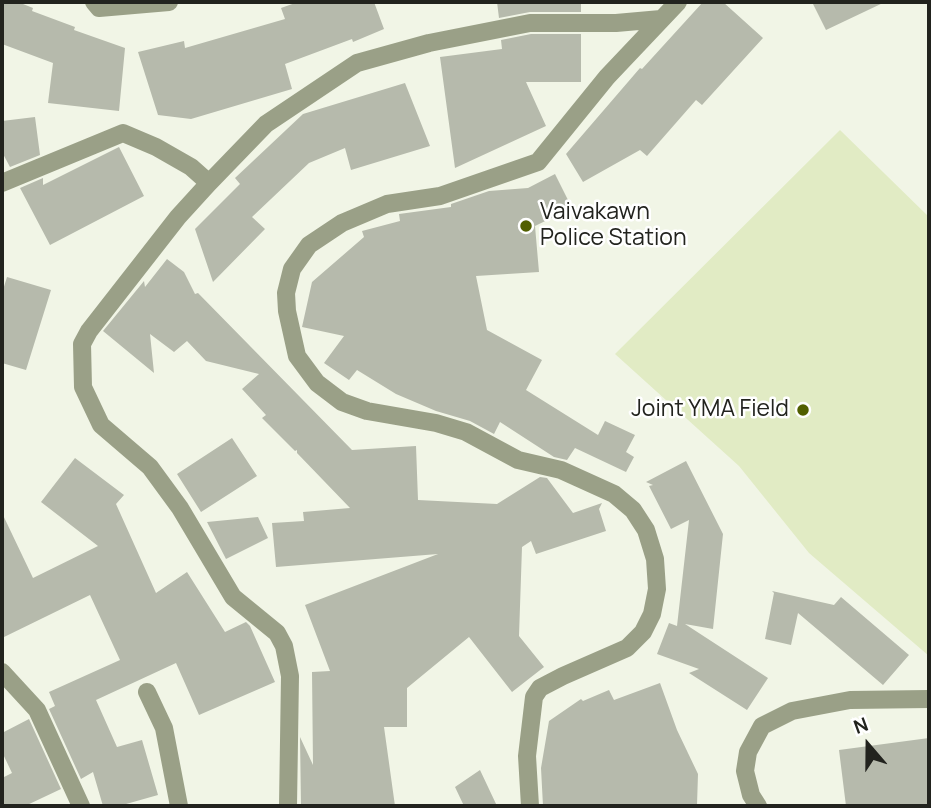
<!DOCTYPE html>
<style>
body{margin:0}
#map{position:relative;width:931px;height:808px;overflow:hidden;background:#f1f5e6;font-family:Manrope,sans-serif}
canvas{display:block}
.frame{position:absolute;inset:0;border:4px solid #22231e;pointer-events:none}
.north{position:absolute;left:833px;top:710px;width:70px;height:70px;-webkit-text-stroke:5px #fff;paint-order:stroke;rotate:340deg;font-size:19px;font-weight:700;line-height:28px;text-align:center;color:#22231e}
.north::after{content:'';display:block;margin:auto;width:24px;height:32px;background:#22231e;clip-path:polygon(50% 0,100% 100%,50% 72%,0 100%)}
</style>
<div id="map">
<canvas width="931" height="808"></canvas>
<div class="frame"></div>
<div class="north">N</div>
</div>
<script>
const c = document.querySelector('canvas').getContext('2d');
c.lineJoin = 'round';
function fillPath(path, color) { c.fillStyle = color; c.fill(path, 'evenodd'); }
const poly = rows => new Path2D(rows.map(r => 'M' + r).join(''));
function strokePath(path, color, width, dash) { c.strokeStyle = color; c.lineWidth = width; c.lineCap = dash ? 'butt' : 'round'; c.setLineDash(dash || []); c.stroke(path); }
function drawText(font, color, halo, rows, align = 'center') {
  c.font = font + ' Manrope,sans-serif'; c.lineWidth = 5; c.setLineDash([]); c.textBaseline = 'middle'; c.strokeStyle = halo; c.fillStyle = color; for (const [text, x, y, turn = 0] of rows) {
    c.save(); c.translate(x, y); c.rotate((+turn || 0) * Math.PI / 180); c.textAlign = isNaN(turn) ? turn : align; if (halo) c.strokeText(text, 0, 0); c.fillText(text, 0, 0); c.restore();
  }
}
fillPath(poly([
 [840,130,929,217,929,656,809,553,739,466,615,354]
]), '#e1ebc4');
fillPath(poly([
 [2,2,18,2,33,8,32,11,75,27,74,30,125,48,119,111,48,103,53,63,2,44],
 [298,2,374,2,384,29,353,42,352,39,285,64,292,89,191,119,158,115,138,52,184,41,185,48,285,19,281,8],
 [497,2,581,2,581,12,530,12,499,18],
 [703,2,723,2,763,38,702,105,696,100,647,156,640,150,583,182,566,154,640,68,642,69],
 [812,2,885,2,826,30],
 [531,34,581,34,581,82,526,82,546,126,455,168,440,57,502,49,501,40],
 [405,83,430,146,351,170,345,148,309,163,252,217,265,229,213,282,195,229,240,184,235,178,303,114],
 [35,117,40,155,10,167,2,152,2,121],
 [119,147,144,196,50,245,20,188,43,178,43,185],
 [555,174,572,208,535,226,539,272,476,276,487,330,542,360,526,390,598,435,605,421,635,435,626,452,634,457,626,472,575,448,567,460,554,457,500,422,494,434,470,421,436,411,396,394,357,370,349,380,324,363,344,336,302,327,312,282,364,237,362,231,400,221,399,214,451,207,451,204,489,191,528,188],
 [167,259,184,272,195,294,198,293,352,450,416,446,418,500,497,504,540,477,547,478,573,513,602,503,599,509,606,531,536,554,531,541,522,547,519,636,544,667,512,692,469,637,407,688,407,727,384,727,395,806,301,806,300,737,313,765,312,672,330,671,305,605,438,554,276,567,272,523,304,521,303,512,350,508,297,453,297,450,295,451,262,418,266,415,242,389,259,374,206,361,187,341,174,352,150,334,154,373,103,331,144,281,145,287],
 [7,277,51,290,26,370,2,363,2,293],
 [232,438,257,476,201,512,177,474],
 [75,458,124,495,116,504,156,593,187,572,225,632,246,622,250,626,275,682,199,715,176,663,96,700,117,747,142,740,158,795,119,806,103,806,93,772,81,779,49,709,55,706,49,692,120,660,90,595,2,638,2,513,33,578,98,546,41,502],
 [686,461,723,534,713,629,685,624,768,678,747,710,689,673,699,669,657,654,669,623,677,626,689,520,671,529,649,486,653,485,646,482],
 [258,517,268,538,226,559,207,522],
 [772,591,834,605,841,597,909,655,883,685,798,613,791,645,765,639,774,593],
 [660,683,677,730,698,774,697,805,543,806,541,768,549,721,581,699,583,701,609,690,614,700],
 [29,719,61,789,25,806,2,806,2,778,12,773,2,752,2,733],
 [929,738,929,804,910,806,846,806,839,750],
 [480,770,497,806,464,806,455,787]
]), '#b6baac');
strokePath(poly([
 [2,183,123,133,156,147,191,167,209,183],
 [2,672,37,710,81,806],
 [147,692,164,728,179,806],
 [288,806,290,676,284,646,277,633,233,597,180,508,150,467,101,425,83,387,82,344,89,331,178,217,209,183,266,124,357,63,429,43,530,23,616,23,661,19],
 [530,806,527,756,534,697,540,688,563,676,627,648,643,632,652,614,657,589,655,559,646,530,633,510,614,494,561,470,518,460,466,432,436,423,367,411,342,402,317,383,297,356,287,311,286,293,292,269,309,245,342,223,387,204,440,196,538,162,607,77,678,2],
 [758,806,751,795,745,771,748,752,762,726,792,711,850,700,929,699]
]), '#9aa087', 18);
strokePath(poly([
 [94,2,99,8,169,2]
]), '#9aa087', 18);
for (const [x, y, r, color] of [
 [526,226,7,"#515f00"],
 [803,410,7,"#515f00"]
]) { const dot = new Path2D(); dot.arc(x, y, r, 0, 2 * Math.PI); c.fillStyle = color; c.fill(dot); strokePath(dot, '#fff', 2.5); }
drawText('23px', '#22231e', '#fff', [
 ["Vaivakawn",540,213],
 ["Police Station",540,239],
 ["Joint YMA Field",789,410,"right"]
], 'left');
</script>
